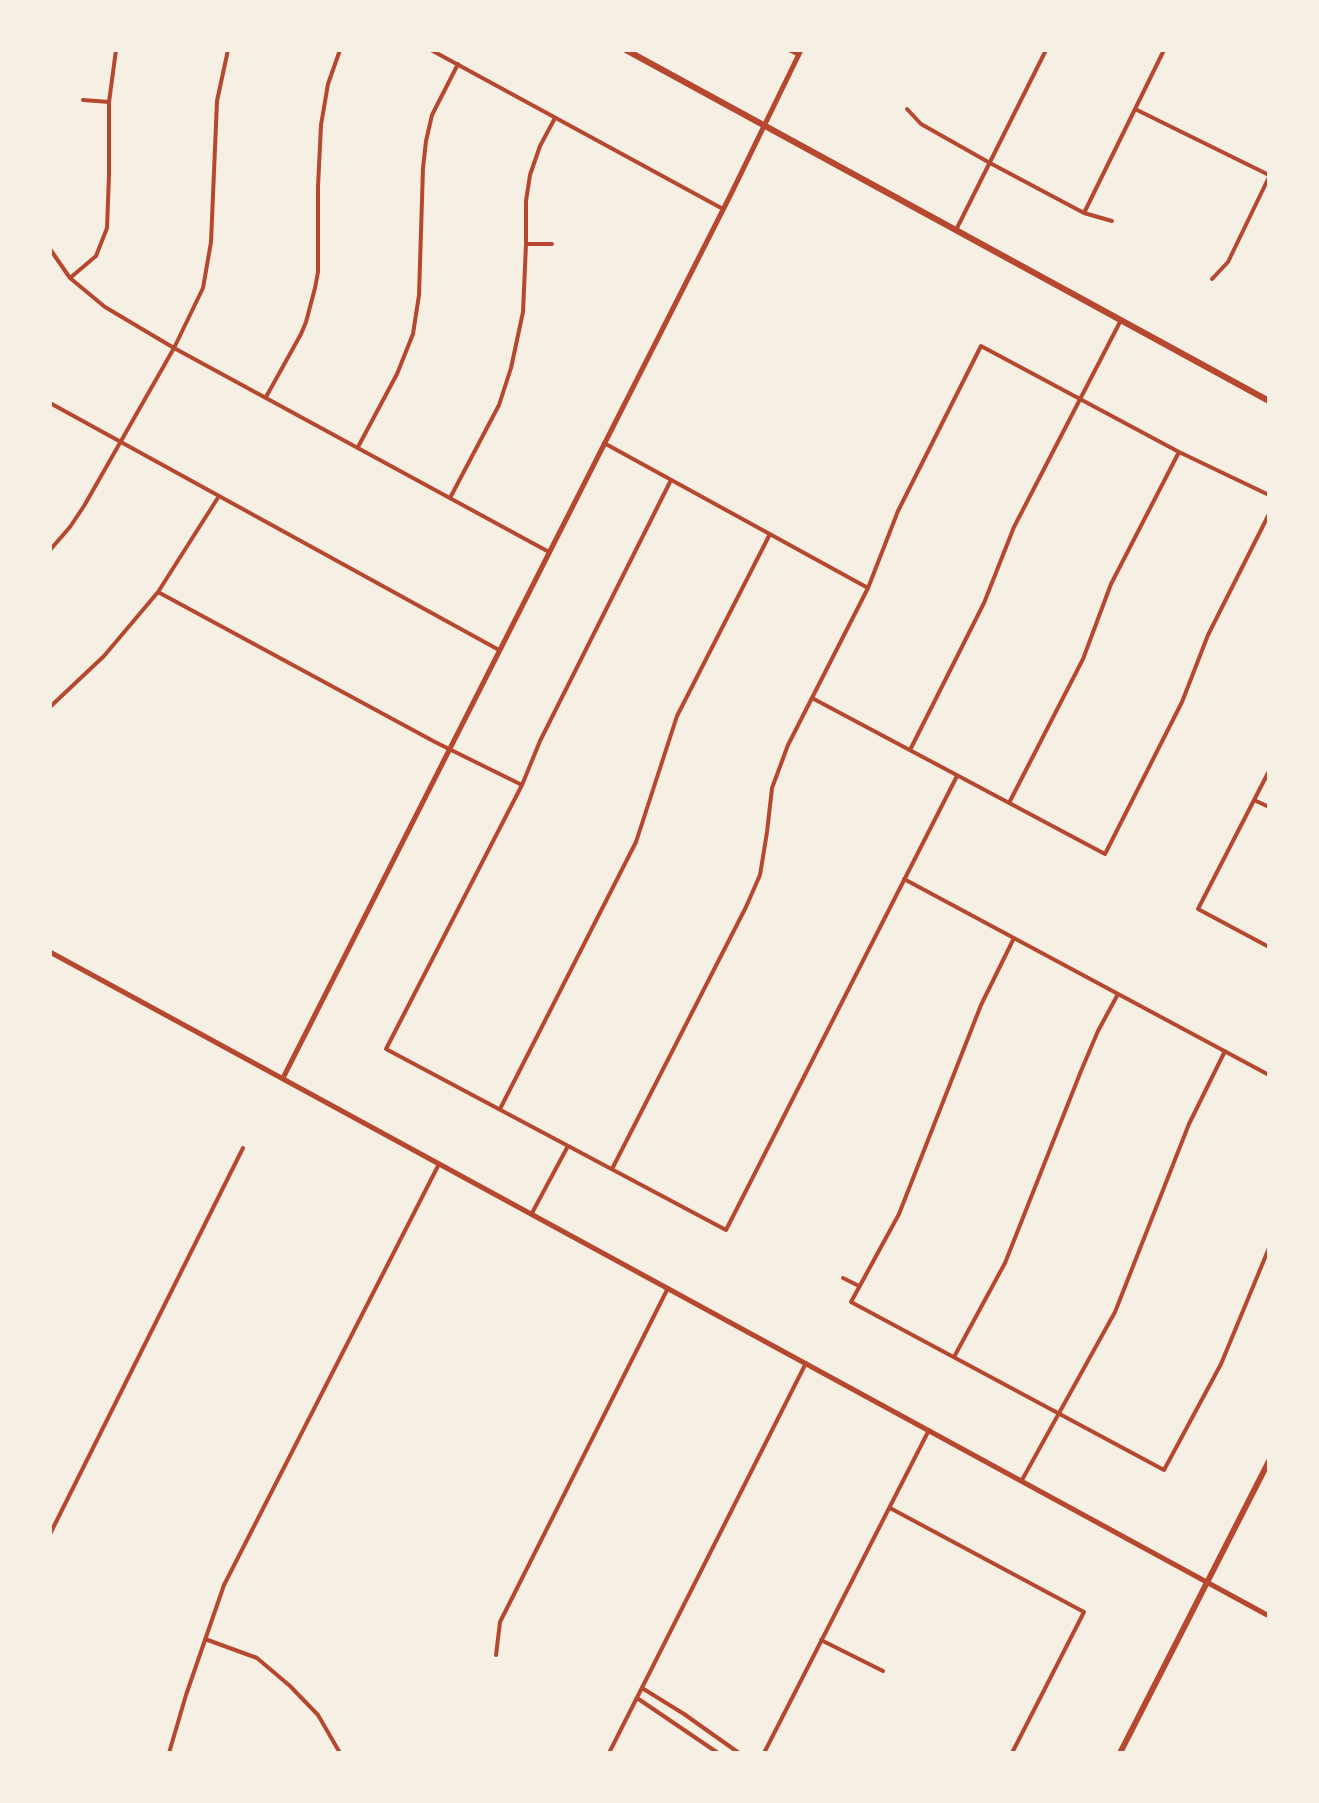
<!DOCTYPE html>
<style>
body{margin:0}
#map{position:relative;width:1319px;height:1803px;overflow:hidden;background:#f6efe4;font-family:"PT Serif",serif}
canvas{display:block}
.frame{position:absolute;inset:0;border:52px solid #f6efe4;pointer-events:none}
</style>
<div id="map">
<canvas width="1319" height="1803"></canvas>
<div class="frame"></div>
</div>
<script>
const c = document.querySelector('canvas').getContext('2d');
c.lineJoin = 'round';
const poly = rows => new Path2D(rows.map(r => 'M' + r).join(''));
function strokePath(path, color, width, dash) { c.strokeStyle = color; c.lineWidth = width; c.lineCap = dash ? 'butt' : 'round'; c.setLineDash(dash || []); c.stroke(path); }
strokePath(poly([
 [431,50,723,209],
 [789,50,799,55],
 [83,100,109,102],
 [907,109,921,124,990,163,1084,213,1112,221],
 [1135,109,1269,175],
 [1084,213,1164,50],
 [956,230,1046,50],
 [526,244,552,244],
 [50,249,70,278,105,307,174,348,549,552],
 [70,278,96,256,107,228,109,175,109,102,116,50],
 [1212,279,1228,262,1269,177],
 [266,397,301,334,306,322,315,288,318,272,318,187,321,125,328,84,340,50],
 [50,403,499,650],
 [604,443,868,588],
 [358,447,397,374,413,334,419,295,423,168,426,141,432,115,458,64],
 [671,480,540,741,522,785,386,1049,726,1230,957,776],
 [450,498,499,405,511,368,523,312,526,244,526,201,530,175,540,146,555,118],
 [50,550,70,527,84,506,174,348,203,288,211,242,217,101,228,50],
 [158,592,435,742,522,785],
 [812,698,1105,854,1182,702,1208,635,1269,514],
 [50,707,104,656,158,592,219,496],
 [910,750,984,603,1014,527,1121,320],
 [1269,771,1198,909,1269,947],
 [1254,800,1269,807],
 [1009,803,1083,659,1111,584,1179,452],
 [904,879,1269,1075],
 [1014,938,981,1005,899,1214,851,1302,1164,1470,1221,1364,1269,1248],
 [500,1109,636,842,677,716,770,534],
 [612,1169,746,907,760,875,767,832,772,788,788,745,868,588,898,511,981,346,1179,452,1269,495],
 [532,1213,568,1146],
 [843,1278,859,1286],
 [954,1357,1005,1263,1081,1071,1098,1031,1118,994],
 [1022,1480,1115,1312,1189,1124,1225,1051],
 [890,1508,1084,1612,1012,1753],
 [50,1534,243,1148],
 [205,1639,257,1658,290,1686,318,1715,340,1753],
 [821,1640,883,1671],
 [496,1655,500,1622,668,1288],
 [642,1688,684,1714,739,1753],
 [637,1698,718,1753],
 [169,1753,186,1695,224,1585,439,1164],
 [609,1753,806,1363],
 [764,1753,929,1430]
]), '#b5482f', 4);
strokePath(poly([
 [50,952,1269,1616],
 [283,1078,731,194,801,50]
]), '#b5482f', 5);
strokePath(poly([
 [626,50,1269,401],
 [1120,1753,1269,1461]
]), '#b5482f', 6);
</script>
